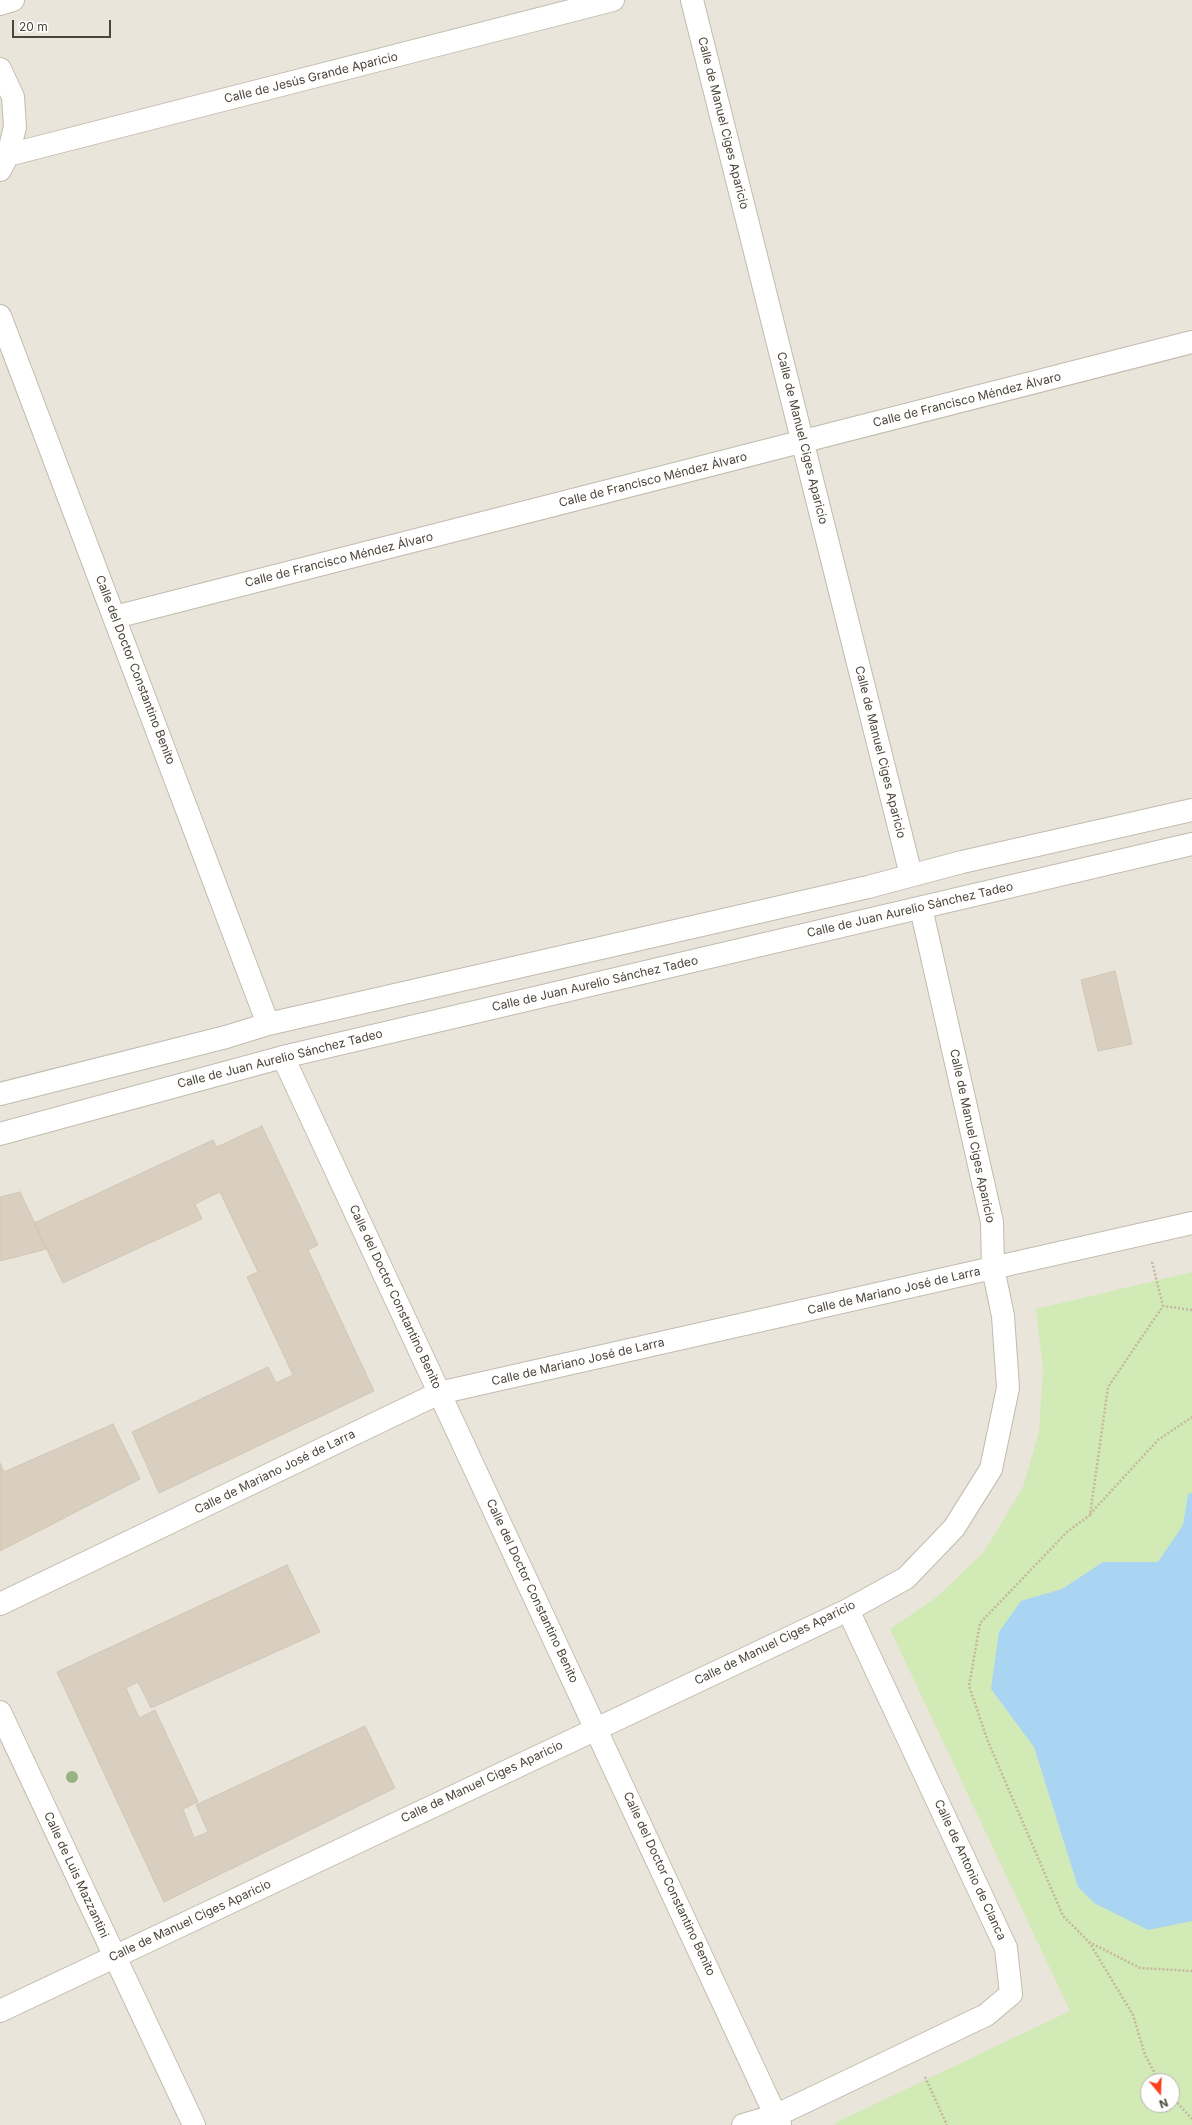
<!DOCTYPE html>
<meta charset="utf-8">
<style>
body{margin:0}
#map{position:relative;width:1192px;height:2125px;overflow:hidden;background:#f6f3ec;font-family:Inter,sans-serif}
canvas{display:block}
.north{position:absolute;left:1140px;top:2073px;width:40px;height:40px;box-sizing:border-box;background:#fff;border:1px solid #b7b4b0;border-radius:50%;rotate:161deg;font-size:11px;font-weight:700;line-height:16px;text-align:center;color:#4b4439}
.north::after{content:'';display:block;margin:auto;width:14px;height:18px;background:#fc3f1d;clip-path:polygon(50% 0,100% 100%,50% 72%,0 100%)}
.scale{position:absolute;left:12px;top:20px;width:99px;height:18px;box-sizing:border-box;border:2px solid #4b4439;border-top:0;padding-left:5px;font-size:12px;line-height:14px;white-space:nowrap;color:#4b4439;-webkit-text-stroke:3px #fff;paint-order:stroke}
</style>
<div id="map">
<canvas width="1192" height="2125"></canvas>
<div class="north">N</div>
<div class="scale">20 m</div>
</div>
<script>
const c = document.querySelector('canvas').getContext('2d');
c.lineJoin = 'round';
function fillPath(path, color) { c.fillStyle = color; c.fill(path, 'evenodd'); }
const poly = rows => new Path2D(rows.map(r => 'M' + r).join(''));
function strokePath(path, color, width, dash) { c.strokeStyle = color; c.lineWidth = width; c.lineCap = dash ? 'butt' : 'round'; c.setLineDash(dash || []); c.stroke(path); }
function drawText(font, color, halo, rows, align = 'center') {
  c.font = font + ' Inter,sans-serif'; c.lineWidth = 4; c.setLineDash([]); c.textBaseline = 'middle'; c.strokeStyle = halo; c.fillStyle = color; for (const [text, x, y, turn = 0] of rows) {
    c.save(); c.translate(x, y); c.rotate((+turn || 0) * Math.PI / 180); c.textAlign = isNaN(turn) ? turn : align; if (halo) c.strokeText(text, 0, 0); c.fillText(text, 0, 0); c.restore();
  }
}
fillPath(poly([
 [0,0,1192,0,1192,2125,0,2125],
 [1148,2081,1172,2081,1172,2105,1148,2105]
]), '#eae5da');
fillPath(poly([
 [1192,1272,1192,1493,1188,1494,1183,1525,1158,1562,1103,1562,1062,1589,1021,1601,991,1689,1034,1747,1078,1887,1148,1929,1192,1921,1192,2125,836,2125,835,2123,1070,2011,890,1629,937,1597,984,1552,1023,1487,1039,1432,1043,1369,1036,1309],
 [1148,2081,1172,2081,1172,2105,1148,2105]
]), '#d2eab5');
fillPath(poly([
 [1192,1493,1192,1921,1148,1930,1094,1903,1078,1887,1034,1747,991,1689,999,1632,1021,1601,1062,1589,1103,1562,1158,1562,1183,1525,1188,1494]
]), '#a9d4f2');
const building = poly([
 [1115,971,1132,1044,1098,1051,1081,980,1115,971],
 [262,1126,318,1245,308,1250,374,1391,159,1493,132,1432,268,1367,276,1383,293,1375,247,1277,258,1272,220,1192,195,1204,202,1219,63,1283,34,1223,213,1140,217,1147,262,1126],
 [20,1192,47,1249,0,1261,0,1197,20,1192],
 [113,1424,140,1479,0,1551,0,1463,4,1472,113,1424],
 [287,1565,320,1632,151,1708,138,1682,126,1688,139,1718,155,1710,198,1802,183,1809,194,1838,208,1832,196,1805,365,1726,395,1788,164,1902,57,1672,287,1565]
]);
fillPath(building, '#d8cfc1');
strokePath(building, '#d3c7b4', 1);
const minor = poly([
 [692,0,911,875],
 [0,4,13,0],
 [0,69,13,97,15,127,8,155,0,170],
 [8,155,613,0],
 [0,316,268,1024],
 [115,617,1192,342],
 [283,1057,780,2125],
 [0,1094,226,1037,268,1024,868,887,962,862,1192,810],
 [0,1134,283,1057,1192,844],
 [0,1604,439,1393,1192,1223],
 [0,1712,194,2125],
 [0,2011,848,1610,906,1578,954,1528,991,1469,1008,1388,1003,1316,993,1268,992,1222,921,908],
 [743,2125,777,2115,986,2015,1011,1994,1006,1948,848,1610]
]);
strokePath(minor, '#c2bbae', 24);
strokePath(poly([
 [1152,1262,1163,1306],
 [1192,1310,1163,1306,1108,1387,1090,1515,1067,1532,980,1623,969,1686,987,1739,1063,1916,1089,1942,1140,1968,1192,1971],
 [1090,1514,1158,1440,1192,1417],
 [1089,1942,1133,2015,1145,2055,1159,2081],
 [925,2077,947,2125],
 [1172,2097,1192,2119]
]), '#c4b79f', 2.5, [2, 2]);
strokePath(minor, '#fff', 22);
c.fillStyle = '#97b381';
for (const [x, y] of [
 [72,1777]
]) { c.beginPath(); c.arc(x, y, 6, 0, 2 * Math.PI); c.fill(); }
drawText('12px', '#4b4439', '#fff', [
 ["Calle de Jesús Grande Aparicio",311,78,-14],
 ["Calle de Manuel Ciges Aparicio",723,123,76],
 ["Calle de Francisco Méndez Álvaro",967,400,-14],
 ["Calle de Manuel Ciges Aparicio",802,438,76],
 ["Calle de Francisco Méndez Álvaro",653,480,-14],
 ["Calle de Francisco Méndez Álvaro",339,560,-14],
 ["Calle del Doctor Constantino Benito",135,670,69],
 ["Calle de Manuel Ciges Aparicio",880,752,76],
 ["Calle de Juan Aurelio Sánchez Tadeo",910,910,-13],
 ["Calle de Juan Aurelio Sánchez Tadeo",595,984,-13],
 ["Calle de Juan Aurelio Sánchez Tadeo",280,1059,-14],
 ["Calle de Manuel Ciges Aparicio",972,1136,78],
 ["Calle de Mariano José de Larra",894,1291,-13],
 ["Calle del Doctor Constantino Benito",395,1297,65],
 ["Calle de Mariano José de Larra",578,1362,-13],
 ["Calle de Mariano José de Larra",275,1472,-26],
 ["Calle del Doctor Constantino Benito",532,1591,65],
 ["Calle de Manuel Ciges Aparicio",775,1643,-26],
 ["Calle de Manuel Ciges Aparicio",482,1782,-25],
 ["Calle de Antonio de Clanca",970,1870,65],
 ["Calle de Luis Mazzantini",76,1875,65],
 ["Calle del Doctor Constantino Benito",669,1884,65],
 ["Calle de Manuel Ciges Aparicio",190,1921,-25]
]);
</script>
